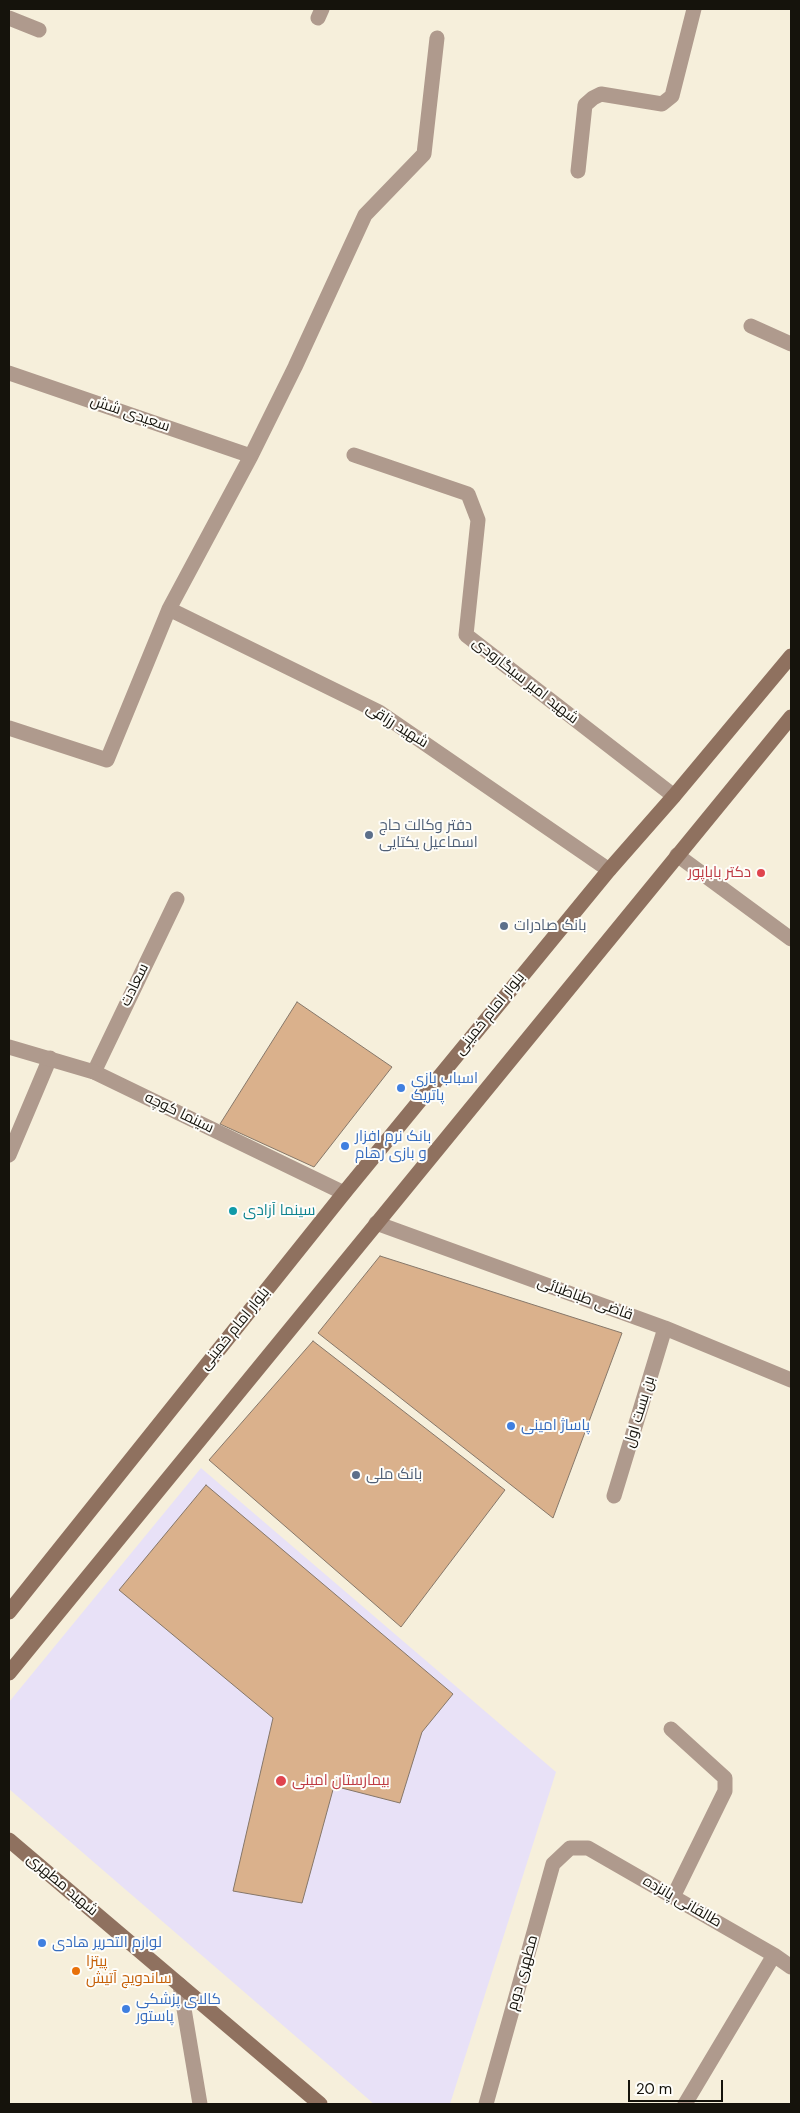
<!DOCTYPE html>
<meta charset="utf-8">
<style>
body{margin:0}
#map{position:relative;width:800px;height:2113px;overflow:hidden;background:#f6efdb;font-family:"DM Sans",sans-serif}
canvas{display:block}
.frame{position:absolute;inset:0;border:10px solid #15130c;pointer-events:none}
.scale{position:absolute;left:628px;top:2080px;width:95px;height:22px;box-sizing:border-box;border:2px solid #15130c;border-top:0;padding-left:6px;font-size:15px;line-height:18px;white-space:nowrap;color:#15130c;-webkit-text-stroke:4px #fefdf9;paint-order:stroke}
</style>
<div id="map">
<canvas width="800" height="2113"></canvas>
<div class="frame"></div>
<div class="scale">20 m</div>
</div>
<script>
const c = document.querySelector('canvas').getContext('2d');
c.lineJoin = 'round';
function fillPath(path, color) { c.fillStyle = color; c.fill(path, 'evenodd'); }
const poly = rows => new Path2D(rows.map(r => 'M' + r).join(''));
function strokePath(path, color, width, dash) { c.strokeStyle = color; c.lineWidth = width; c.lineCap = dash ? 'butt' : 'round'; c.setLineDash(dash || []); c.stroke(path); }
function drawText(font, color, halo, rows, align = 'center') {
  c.font = font + ' "DM Sans",Cairo,sans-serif'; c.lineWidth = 4; c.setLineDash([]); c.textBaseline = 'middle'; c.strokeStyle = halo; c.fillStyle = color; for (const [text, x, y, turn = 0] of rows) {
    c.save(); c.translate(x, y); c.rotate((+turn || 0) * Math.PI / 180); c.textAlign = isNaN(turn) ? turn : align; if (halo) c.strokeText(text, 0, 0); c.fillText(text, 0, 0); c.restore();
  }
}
fillPath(poly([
 [201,1468,556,1772,450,2104,374,2104,9,1789,9,1702]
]), '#e8e1f7');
const building = poly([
 [297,1002,392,1067,314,1167,220,1124,297,1002],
 [380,1256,622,1333,553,1518,318,1333,380,1256],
 [313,1341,505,1490,401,1627,209,1460,313,1341],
 [206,1485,453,1694,422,1732,400,1803,334,1786,302,1903,233,1891,273,1718,119,1590,206,1485]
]);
fillPath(building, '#dab18c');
strokePath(building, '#867769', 1);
strokePath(poly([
 [9,18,39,30],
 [578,171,585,105,593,98,601,94,662,104,672,96,694,9],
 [751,326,791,344],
 [9,373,251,456],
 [354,455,468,494,478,520,466,635,674,796],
 [169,609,379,712,609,870],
 [9,728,107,760,169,609,251,456,295,367,365,215,424,154,437,38],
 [677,855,791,939],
 [94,1072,177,899],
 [9,1155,50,1058],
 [376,1223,665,1328,791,1380],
 [614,1496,665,1328],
 [180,1985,200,2104]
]), '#af9a8d', 15);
strokePath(poly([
 [318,18,322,9],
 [9,1047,94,1072,344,1193],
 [671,1729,725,1778,725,1791,673,1897],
 [486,2104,553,1864,570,1848,588,1848,774,1955,791,1967],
 [685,2104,774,1955]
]), '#af9a8d', 15);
strokePath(poly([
 [9,1612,344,1193,609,870,674,796,791,656],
 [9,1673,791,717],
 [9,1840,320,2104]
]), '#8f715f', 15);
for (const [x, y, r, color] of [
 [369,835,5,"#5c6f8a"],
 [761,873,5,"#e0444e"],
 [504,926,5,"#5c6f8a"],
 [401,1088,5,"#3f7fe0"],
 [345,1146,5,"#3f7fe0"],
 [233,1211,5,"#0f9aa8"],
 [511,1426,5,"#3f7fe0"],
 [356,1475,5,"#5c6f8a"],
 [281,1781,6,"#e0444e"],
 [42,1943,5,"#3f7fe0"],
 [76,1971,5,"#e8710a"],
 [126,2009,5,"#3f7fe0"]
]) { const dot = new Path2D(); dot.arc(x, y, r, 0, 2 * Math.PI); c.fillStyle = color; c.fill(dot); strokePath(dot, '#fefdf9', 2); }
drawText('15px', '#15130c', '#fefdf9', [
 ["سعیدی شش",130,414,19],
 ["شهید امیر سیگارودی",525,681,38],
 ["شهید رزاقی",397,726,32],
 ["سعادت",135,985,-64],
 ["بلوار امام خمینی",490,1014,-51],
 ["سینما کوچه",179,1113,26],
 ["قاضی طباطبائی",585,1299,20],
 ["بلوار امام خمینی",235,1329,-51],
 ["بن بست اول",640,1412,-73],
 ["شهید مطهری",62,1885,40],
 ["طالقانی پانزده",682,1902,30],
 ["مطهری دوم",523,1973,-74]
]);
drawText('15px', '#4e5e75', '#fefdf9', [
 ["دفتر وکالت حاج",379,826],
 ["اسماعیل یکتایی",379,843],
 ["بانک صادرات",514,926],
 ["بانک ملی",366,1475]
], 'left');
drawText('15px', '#be3a42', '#fefdf9', [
 ["دکتر باباپور",751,873],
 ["بیمارستان امینی",292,1781,"left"]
], 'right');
drawText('15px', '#366cbe', '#fefdf9', [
 ["اسباب بازی",411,1079],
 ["پاتریک",411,1096],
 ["بانک نرم افزار",355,1137],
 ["و بازی رهام",355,1154],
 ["پاساژ امینی",521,1426],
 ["لوازم التحریر هادی",52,1943],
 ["کالای پزشکی",136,2000],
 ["پاستور",136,2017]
], 'left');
drawText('15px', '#0d838f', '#fefdf9', [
 ["سینما آزادی",243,1211]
], 'left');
drawText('15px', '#c56008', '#fefdf9', [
 ["پیتزا",86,1962],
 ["ساندویچ آتیش",86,1979]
], 'left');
</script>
